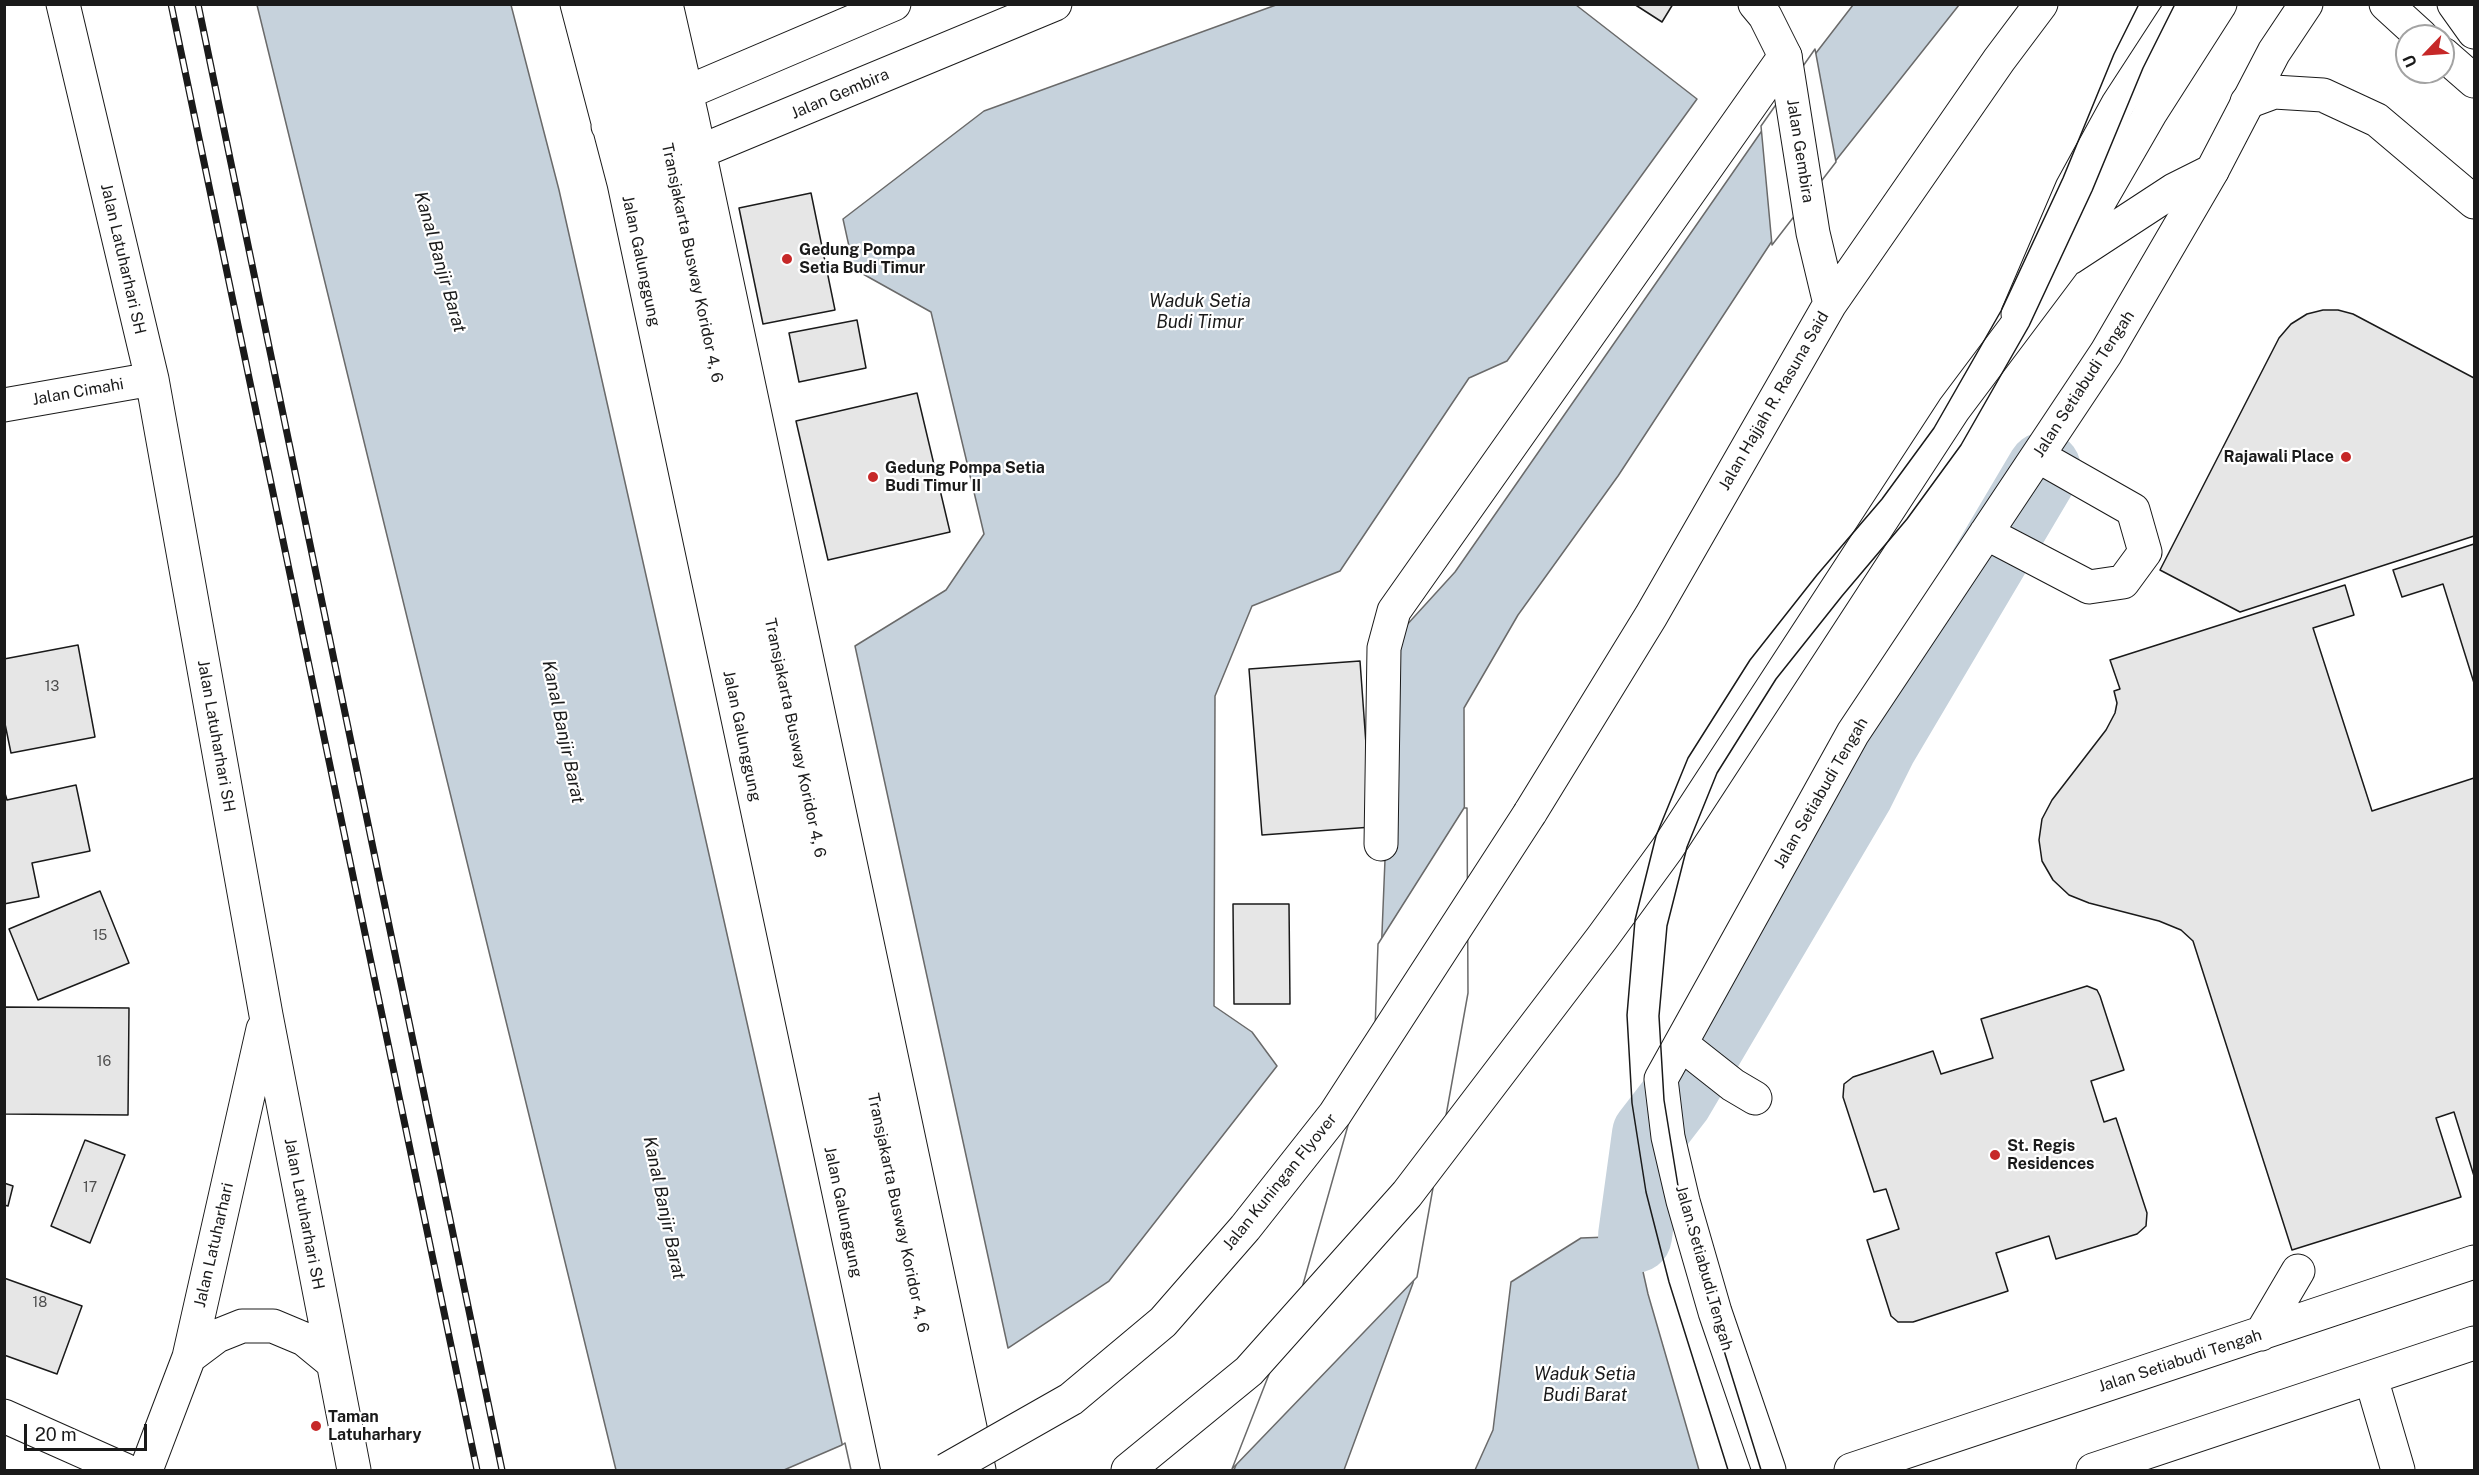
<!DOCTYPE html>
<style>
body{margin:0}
#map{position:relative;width:2479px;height:1475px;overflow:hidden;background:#fff;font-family:"Public Sans",sans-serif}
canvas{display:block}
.frame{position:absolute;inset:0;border:6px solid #1a1a1a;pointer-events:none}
.north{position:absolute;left:2395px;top:24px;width:60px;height:60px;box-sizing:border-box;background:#fff;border:2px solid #a3a3a3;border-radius:50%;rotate:245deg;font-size:16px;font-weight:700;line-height:24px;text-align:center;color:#1a1a1a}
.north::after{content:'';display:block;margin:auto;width:21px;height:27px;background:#c62828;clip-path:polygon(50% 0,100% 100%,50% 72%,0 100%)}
.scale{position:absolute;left:24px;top:1424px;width:123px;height:27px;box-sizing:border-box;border:3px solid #1a1a1a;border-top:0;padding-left:8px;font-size:18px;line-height:21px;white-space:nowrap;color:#1a1a1a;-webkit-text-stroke:4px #fff;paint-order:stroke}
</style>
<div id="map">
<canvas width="2479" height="1475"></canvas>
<div class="frame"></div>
<div class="north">U</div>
<div class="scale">20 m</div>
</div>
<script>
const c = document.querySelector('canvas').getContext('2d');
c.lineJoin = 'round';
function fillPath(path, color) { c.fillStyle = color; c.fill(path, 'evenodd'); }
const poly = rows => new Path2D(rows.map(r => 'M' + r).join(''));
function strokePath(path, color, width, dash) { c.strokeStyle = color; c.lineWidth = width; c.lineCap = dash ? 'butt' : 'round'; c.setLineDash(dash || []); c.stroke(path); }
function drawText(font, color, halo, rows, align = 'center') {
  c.font = font + ' "Public Sans",sans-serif'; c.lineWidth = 4.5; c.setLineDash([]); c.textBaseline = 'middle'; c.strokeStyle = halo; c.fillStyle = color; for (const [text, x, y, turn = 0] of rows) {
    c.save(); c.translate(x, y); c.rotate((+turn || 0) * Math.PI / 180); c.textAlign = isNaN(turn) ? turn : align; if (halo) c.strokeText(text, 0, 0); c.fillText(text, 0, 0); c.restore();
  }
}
const water = poly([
 [257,5,511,5,559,190,848,1470,616,1470,257,5],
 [1276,5,1576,5,1697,99,1507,361,1469,378,1340,571,1252,606,1215,696,1214,1006,1252,1032,1277,1066,1109,1281,1008,1348,855,646,946,590,984,534,931,312,854,269,843,219,984,111,1276,5],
 [1853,5,1959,5,1772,241,1618,476,1518,615,1464,708,1465,992,1413,1283,1344,1470,1234,1470,1303,1295,1378,1031,1394,639,1455,572,1816,53,1853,5],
 [1635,1236,1648,1294,1699,1470,1475,1470,1493,1430,1511,1282,1581,1238,1635,1236]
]);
fillPath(water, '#c6d2dc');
strokePath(water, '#6a6a6a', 1.5);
const pier = poly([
 [1815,49,1836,162,1772,245,1761,126,1815,49],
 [1464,808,1467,808,1468,993,1417,1277,1232,1469,1300,1295,1375,1030,1378,944,1464,808],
 [845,1443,851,1470,784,1470,842,1445,845,1443]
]);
fillPath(pier, '#fff');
strokePath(pier, '#6a6a6a', 1.5);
strokePath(poly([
 [1635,1236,1649,1134,1676,1099,1857,792,1880,746,2044,469]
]), '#c6d2dc', 74);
const building = poly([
 [1634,4,1673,4,1662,22,1634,4],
 [811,193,835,310,763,324,739,208,811,193],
 [2323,310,2338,310,2353,314,2474,378,2474,536,2240,612,2160,570,2279,338,2291,324,2307,314,2323,310],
 [857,320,866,368,799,382,789,333,857,320],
 [917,393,950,532,828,560,796,421,917,393],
 [2474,544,2474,683,2443,584,2402,597,2393,570,2474,544],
 [2345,585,2354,615,2313,628,2372,811,2474,778,2474,1176,2454,1112,2436,1118,2461,1197,2292,1250,2193,941,2181,930,2159,921,2089,903,2069,895,2053,880,2042,861,2039,840,2042,819,2052,800,2106,730,2115,713,2117,703,2114,691,2120,689,2110,660,2345,585],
 [78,645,95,737,11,753,4,719,4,659,78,645],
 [1360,661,1372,827,1262,835,1249,669,1360,661],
 [76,785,90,851,32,863,39,897,4,904,4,790,7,800,76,785],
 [100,891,129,963,38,1000,9,929,100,891],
 [1233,904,1289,904,1290,1004,1234,1004,1233,904],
 [2087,986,2097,990,2100,996,2124,1070,2091,1081,2104,1122,2116,1118,2147,1213,2146,1226,2137,1234,2056,1259,2049,1236,1996,1253,2008,1291,1913,1322,1898,1322,1891,1316,1867,1240,1899,1229,1886,1189,1874,1192,1843,1097,1844,1084,1853,1077,1933,1051,1941,1074,1993,1058,1981,1019,2087,986],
 [4,1007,129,1008,128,1115,4,1114,4,1007],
 [85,1140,125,1155,90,1243,51,1226,85,1140],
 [4,1183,13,1186,8,1206,4,1205,4,1183],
 [4,1278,82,1306,57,1374,4,1355,4,1278]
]);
fillPath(building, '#e6e6e6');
strokePath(building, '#1a1a1a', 1.5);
const minor = poly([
 [63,4,152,379,266,1015,354,1470],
 [608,4,809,925,923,1470],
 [637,4,954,1470],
 [2386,4,2421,36],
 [2454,4,2474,32],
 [2443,54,2474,81],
 [2247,102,2274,92,2323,95,2377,120,2474,202],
 [2018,314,2072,188,2118,104,2183,4],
 [4,405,152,379],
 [1986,533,2089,587,2123,582,2145,552,2133,510,2038,456],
 [1381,844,1384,648,1394,611,1785,56],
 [1681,1044,1733,1085,1755,1098],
 [2261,1334,2298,1271],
 [189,1357,217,1336,242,1326,273,1326,304,1339,332,1362],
 [2371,1378,2398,1470],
 [4,1416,125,1470],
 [146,1470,189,1357,263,1029],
 [1769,1470,1715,1312,1683,1201,1668,1137,1661,1079,1853,733,2106,353,2212,171],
 [1851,1470,2474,1262],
 [2093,1470,2474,1343]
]);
const major = poly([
 [577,4,624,183,898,1470],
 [666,4,692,118,979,1470],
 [1755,4,1765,16,1785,56,1813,233,1830,304],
 [608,126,894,4],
 [624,183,1055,4],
 [2070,258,2174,190,2212,171,2274,52,2306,4],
 [1530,813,1651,616,1830,304,1999,60,2041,4],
 [1128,1470,1249,1371,1407,1194,1602,938,1667,849,1954,409,2065,261,2151,112,2220,4]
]);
strokePath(minor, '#1a1a1a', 35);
strokePath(major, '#1a1a1a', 35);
strokePath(minor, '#fff', 33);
strokePath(major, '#fff', 33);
strokePath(poly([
 [1728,1470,1669,1282,1646,1192,1632,1103,1627,1015,1635,920,1656,836,1688,758,1750,660,1817,575,1882,499,1934,428,2001,311,2063,178,2114,54,2139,4],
 [1761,1470,1700,1273,1678,1186,1664,1100,1659,1016,1667,926,1687,847,1717,773,1776,679,1842,596,1907,519,1961,445,2029,326,2092,191,2143,68,2175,4]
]), '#1a1a1a', 1.5);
const rail = poly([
 [171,4,477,1470],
 [198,4,502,1470]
]);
strokePath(rail, '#1a1a1a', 7);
strokePath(rail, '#fff', 4.5, [14]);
const majorBridge = poly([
 [946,1470,1071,1399,1163,1322,1245,1228,1335,1114,1530,813]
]);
strokePath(majorBridge, '#1a1a1a', 35, []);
strokePath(majorBridge, '#fff', 33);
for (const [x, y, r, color] of [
 [787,259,6,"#c62828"],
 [2346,457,6,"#c62828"],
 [873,477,6,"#c62828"],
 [1995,1155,6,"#c62828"],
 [316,1426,6,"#c62828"]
]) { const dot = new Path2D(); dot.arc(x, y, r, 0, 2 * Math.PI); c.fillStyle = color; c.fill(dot); strokePath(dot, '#fff', 2); }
drawText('14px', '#4d4d4d', null, [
 ["13",52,687],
 ["15",100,936],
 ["16",104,1062],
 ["17",90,1188],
 ["18",40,1303]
]);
drawText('16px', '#1a1a1a', '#fff', [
 ["Jalan Gembira",840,94,-23],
 ["Jalan Gembira",1800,151,81],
 ["Jalan Latuharhari SH",123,259,77],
 ["Jalan Galunggung",641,261,78],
 ["Transjakarta Busway Koridor 4, 6",692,263,78],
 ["Jalan Setiabudi Tengah",2084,384,-57],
 ["Jalan Cimahi",78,392,-10],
 ["Jalan Hajjah R. Rasuna Said",1774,401,-60],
 ["Jalan Latuharhari SH",216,736,80],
 ["Jalan Galunggung",742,736,78],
 ["Transjakarta Busway Koridor 4, 6",795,738,78],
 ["Jalan Setiabudi Tengah",1821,793,-60],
 ["Jalan Kuningan Flyover",1280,1182,-51],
 ["Jalan Galunggung",843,1212,78],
 ["Transjakarta Busway Koridor 4, 6",898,1213,78],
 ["Jalan Latuharhari SH",304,1214,79],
 ["Jalan Latuharhari",214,1245,-77],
 ["Jalan Setiabudi Tengah",1704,1268,74],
 ["Jalan Setiabudi Tengah",2180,1361,-18]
]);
drawText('bold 16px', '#1a1a1a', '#fff', [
 ["Gedung Pompa",799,250],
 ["Setia Budi Timur",799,268],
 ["Rajawali Place",2334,457,"right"],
 ["Gedung Pompa Setia",885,468],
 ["Budi Timur II",885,486],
 ["St. Regis",2007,1146],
 ["Residences",2007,1164],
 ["Taman",328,1417],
 ["Latuharhary",328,1435]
], 'left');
drawText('italic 18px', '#1a1a1a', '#fff', [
 ["Kanal Banjir Barat",440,262,74],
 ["Waduk Setia",1200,301],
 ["Budi Timur",1200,322],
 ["Kanal Banjir Barat",563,732,78],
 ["Kanal Banjir Barat",664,1208,78],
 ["Waduk Setia",1585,1374],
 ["Budi Barat",1585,1395]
]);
</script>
